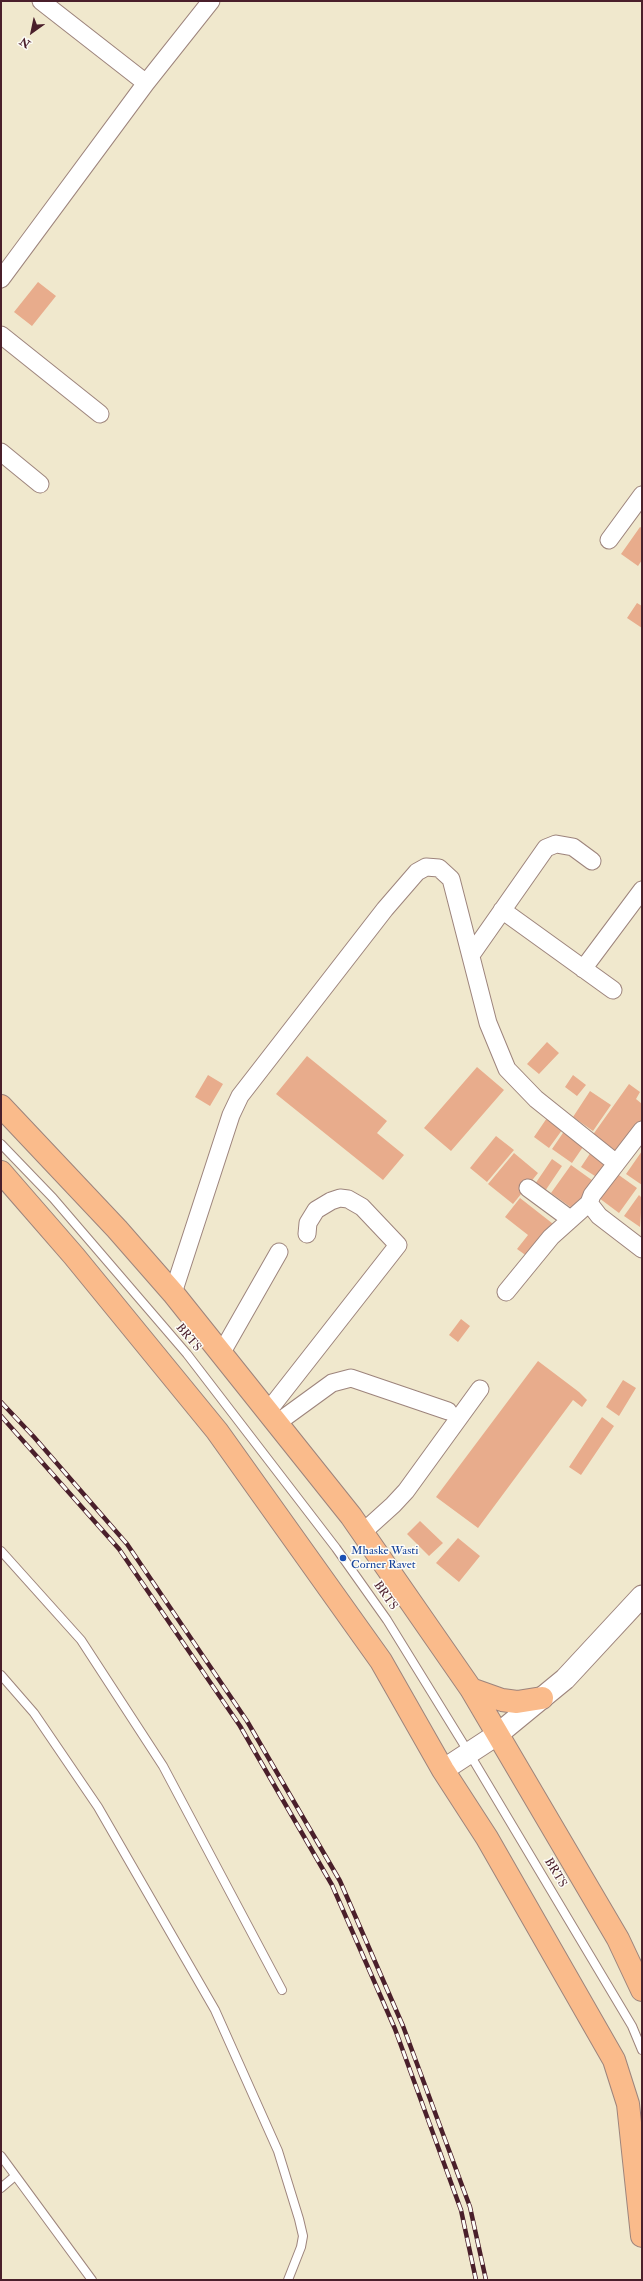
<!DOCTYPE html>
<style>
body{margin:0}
#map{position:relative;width:643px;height:2281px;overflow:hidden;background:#f0e8cd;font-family:"IM FELL Double Pica",serif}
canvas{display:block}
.frame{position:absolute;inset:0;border:2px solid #4a1f2b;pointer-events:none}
.north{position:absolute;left:12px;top:12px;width:40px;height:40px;-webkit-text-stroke:3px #fdfcf7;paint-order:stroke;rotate:213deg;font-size:11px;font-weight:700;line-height:16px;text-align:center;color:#4a1f2b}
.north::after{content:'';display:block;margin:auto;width:14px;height:18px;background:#4a1f2b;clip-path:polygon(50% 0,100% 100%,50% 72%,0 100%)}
</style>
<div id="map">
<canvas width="643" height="2281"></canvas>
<div class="frame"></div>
<div class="north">N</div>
</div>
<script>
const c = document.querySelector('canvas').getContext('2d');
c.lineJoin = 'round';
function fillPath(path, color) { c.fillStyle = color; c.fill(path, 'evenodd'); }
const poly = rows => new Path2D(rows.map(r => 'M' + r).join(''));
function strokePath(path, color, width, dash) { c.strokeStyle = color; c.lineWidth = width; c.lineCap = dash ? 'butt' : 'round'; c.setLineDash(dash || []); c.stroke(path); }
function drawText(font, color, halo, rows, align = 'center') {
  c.font = font + ' "IM FELL Double Pica",serif'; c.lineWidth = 3; c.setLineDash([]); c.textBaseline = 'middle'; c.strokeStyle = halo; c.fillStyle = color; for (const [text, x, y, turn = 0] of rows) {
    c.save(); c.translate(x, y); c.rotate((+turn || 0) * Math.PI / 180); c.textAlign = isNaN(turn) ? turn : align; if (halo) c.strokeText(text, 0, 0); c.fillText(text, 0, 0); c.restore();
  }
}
fillPath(poly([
 [38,282,56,296,32,326,14,312],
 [640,527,642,528,642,560,638,566,621,554],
 [637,603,642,606,642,628,627,618],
 [547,1042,559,1053,539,1074,527,1064],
 [307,1056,387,1121,377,1133,404,1155,383,1180,276,1094],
 [477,1067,504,1090,451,1151,424,1128],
 [208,1075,223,1084,210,1106,195,1097],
 [573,1075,586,1085,577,1096,565,1087],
 [629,1084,640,1092,636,1099,642,1104,642,1125,620,1156,592,1136],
 [590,1091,611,1105,593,1131,573,1117],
 [549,1115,565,1126,549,1148,534,1137],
 [565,1130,585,1144,572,1163,552,1149],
 [496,1136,514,1150,487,1182,470,1168],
 [642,1151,642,1185,626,1174],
 [591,1152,608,1164,598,1178,581,1167],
 [514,1153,538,1173,513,1204,488,1184],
 [552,1159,562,1166,543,1194,533,1187],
 [571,1165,596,1183,576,1211,551,1193],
 [616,1173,637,1188,619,1213,599,1198],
 [639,1195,642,1198,640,1227,624,1216],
 [520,1198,557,1227,531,1259,517,1249,528,1235,505,1217],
 [461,1319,470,1326,458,1342,449,1335],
 [538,1361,579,1392,587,1400,582,1407,573,1400,478,1528,436,1497],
 [623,1380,636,1388,619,1416,606,1407],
 [602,1417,614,1426,581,1475,569,1467],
 [420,1521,443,1543,429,1556,407,1534],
 [458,1538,480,1556,459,1582,436,1563]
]), '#e8ac8c');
const service = poly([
 [1,1144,53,1198,187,1354,336,1548,387,1620,469,1753,632,2026,642,2050],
 [1,1551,81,1640,163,1766,282,1990],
 [1,1675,34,1713,98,1807,215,2010,278,2151,299,2219,303,2236,301,2247,288,2280],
 [1,2156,92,2280],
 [1,2188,15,2176]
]);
const minor = poly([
 [41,1,146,83],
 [1,279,146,83,211,1],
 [1,335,100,414],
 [1,452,40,484],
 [609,540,642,495],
 [502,910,613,990],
 [471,955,546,848,556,844,573,847,592,861],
 [583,969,642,890],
 [642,1130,592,1195,589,1203,599,1216,642,1249],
 [528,1188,570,1219],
 [506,1292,551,1237,589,1203],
 [173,1293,231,1115,240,1096,385,909,417,872,426,867,439,868,451,879,488,1023,507,1069,536,1099,616,1163],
 [222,1352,279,1252],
 [268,1411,398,1245,362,1207,348,1199,340,1198,331,1201,316,1210,308,1223,307,1234],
 [277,1423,332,1383,351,1378,448,1411],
 [362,1533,393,1505,406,1491,480,1389]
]);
const tertiary = poly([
 [443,1770,498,1734,565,1679,642,1596]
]);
const primary = poly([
 [1,1106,117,1229,173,1293,351,1516,471,1689,618,1939,642,1990],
 [1,1172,74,1256,217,1431,381,1661,443,1770,487,1838,614,2060,628,2104,642,2236],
 [471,1689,502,1700,517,1702,542,1698]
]);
strokePath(service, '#9d847c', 10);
strokePath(minor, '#9d847c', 19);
strokePath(tertiary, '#9d847c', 23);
strokePath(primary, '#9d847c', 24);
strokePath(service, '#fff', 8);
strokePath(minor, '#fff', 17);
strokePath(tertiary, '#fff', 21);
strokePath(primary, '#fabb8b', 22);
const rail = poly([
 [1,1402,34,1437,127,1544,247,1721,340,1881,403,2026,470,2207,486,2280],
 [1,1416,119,1549,240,1726,332,1885,395,2029,461,2210,476,2280]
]);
strokePath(rail, '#4a1f2b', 4.5);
strokePath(rail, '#fdfcf7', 3, [9]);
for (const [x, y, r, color] of [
 [343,1558,4,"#1a4fb4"]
]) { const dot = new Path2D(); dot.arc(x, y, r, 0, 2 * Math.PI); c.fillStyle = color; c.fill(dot); strokePath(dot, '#fdfcf7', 1.5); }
drawText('12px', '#4a1f2b', '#fdfcf7', [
 ["BRTS",188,1338,50],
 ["BRTS",385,1596,55],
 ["BRTS",555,1873,59]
]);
drawText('12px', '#164399', '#fdfcf7', [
 ["Mhaske Wasti",351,1551],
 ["Corner Ravet",351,1565]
], 'left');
</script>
